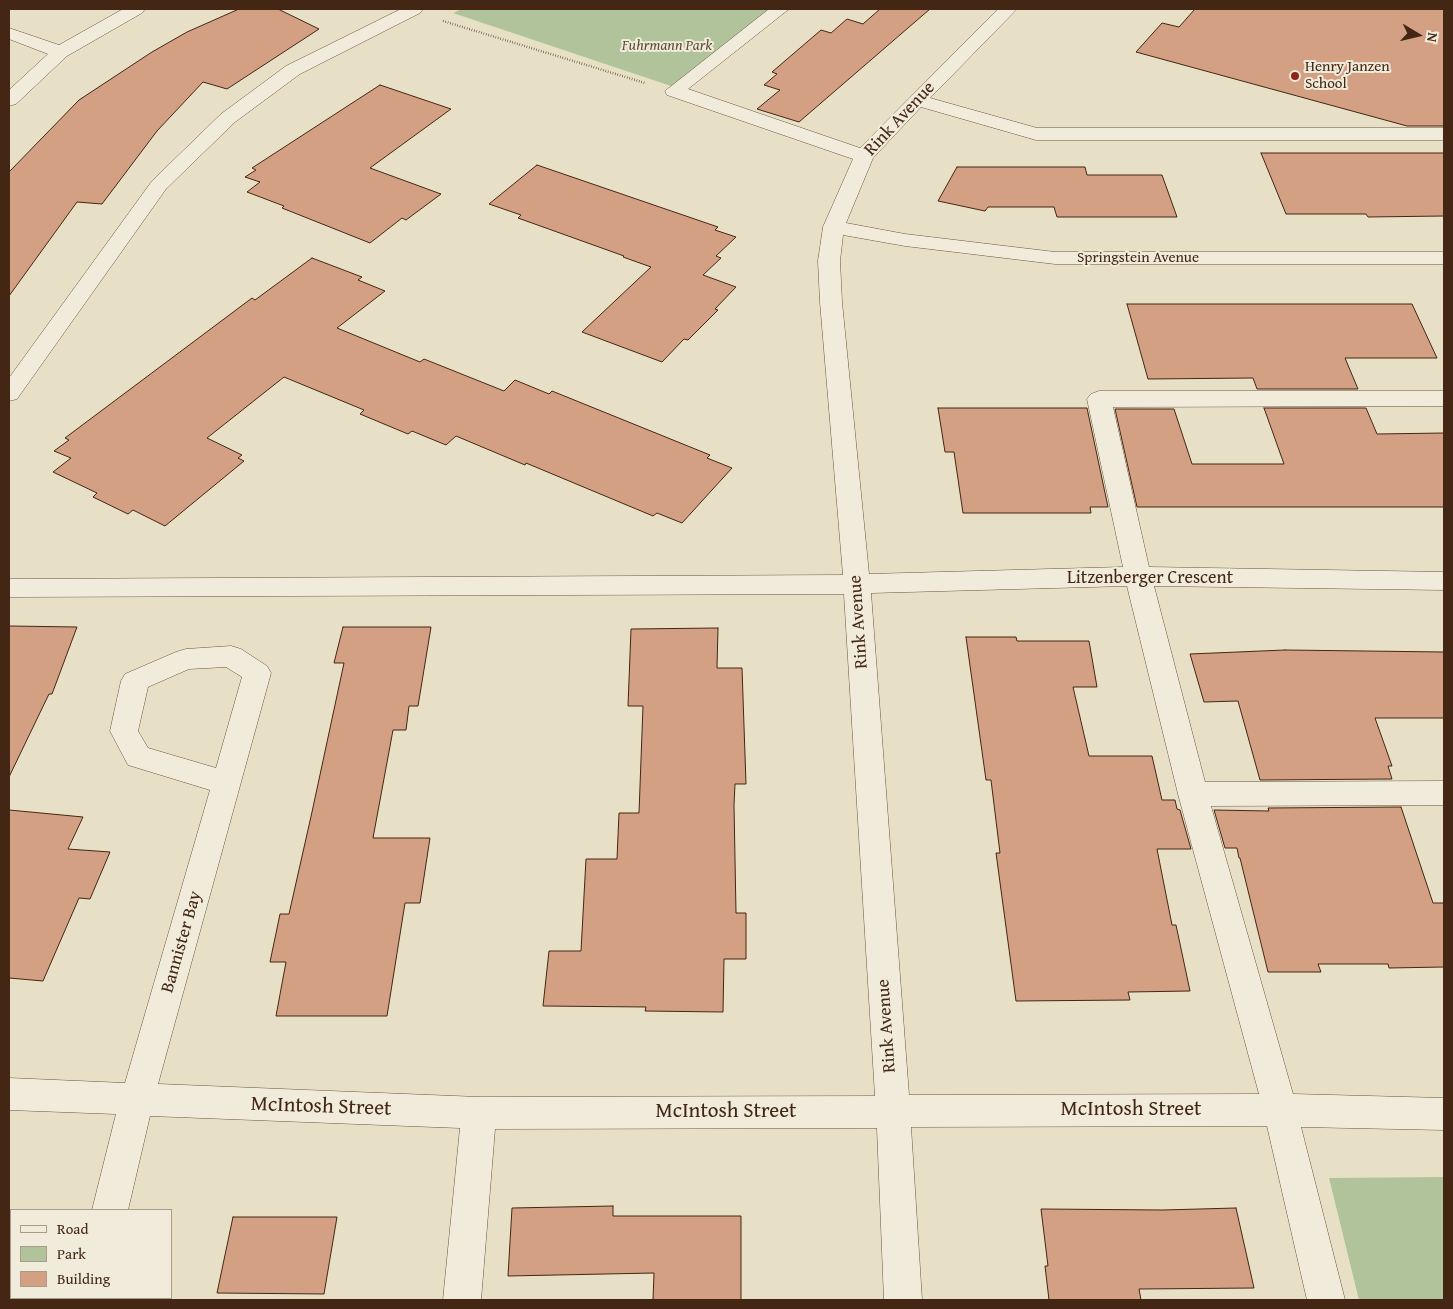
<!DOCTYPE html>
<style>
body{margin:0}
#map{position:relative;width:1453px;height:1309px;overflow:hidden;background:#e8e0c6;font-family:"Gentium Book Plus",serif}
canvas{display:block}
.frame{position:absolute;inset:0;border:10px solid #432613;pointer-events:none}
.legend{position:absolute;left:10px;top:1209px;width:162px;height:90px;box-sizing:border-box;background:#f0ebda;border:1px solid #ab9c8a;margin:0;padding:6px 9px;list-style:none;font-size:15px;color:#432613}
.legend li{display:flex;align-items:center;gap:10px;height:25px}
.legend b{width:25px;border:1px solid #ab9c8a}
.north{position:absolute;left:1393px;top:10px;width:50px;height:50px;-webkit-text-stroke:4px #f0ebda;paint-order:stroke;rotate:99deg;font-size:14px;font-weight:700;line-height:20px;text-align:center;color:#432613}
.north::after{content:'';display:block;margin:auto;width:18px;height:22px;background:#432613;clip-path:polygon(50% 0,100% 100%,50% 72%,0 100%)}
</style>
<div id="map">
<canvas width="1453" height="1309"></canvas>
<div class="frame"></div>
<ul class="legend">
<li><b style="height:6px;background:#f0ebda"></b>Road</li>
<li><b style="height:14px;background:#b0c39a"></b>Park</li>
<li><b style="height:14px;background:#d4a083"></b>Building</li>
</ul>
<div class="north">N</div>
</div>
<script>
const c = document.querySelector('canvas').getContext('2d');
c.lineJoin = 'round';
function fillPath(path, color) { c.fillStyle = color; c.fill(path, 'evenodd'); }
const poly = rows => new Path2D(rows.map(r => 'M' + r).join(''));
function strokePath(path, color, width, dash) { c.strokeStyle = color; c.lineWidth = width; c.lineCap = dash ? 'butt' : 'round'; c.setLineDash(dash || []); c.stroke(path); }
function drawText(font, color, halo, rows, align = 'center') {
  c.font = font + ' "Gentium Book Plus",serif'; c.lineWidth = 4; c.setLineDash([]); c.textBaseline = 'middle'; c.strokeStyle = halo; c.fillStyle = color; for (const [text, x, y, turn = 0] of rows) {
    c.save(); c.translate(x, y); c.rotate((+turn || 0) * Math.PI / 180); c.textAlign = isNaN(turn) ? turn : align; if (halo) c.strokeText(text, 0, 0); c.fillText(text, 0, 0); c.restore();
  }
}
fillPath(poly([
 [462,9,771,9,674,87,453,13],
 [1444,1177,1444,1300,1359,1300,1329,1178]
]), '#b0c39a');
const building = poly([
 [239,9,278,9,319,29,227,89,203,82,157,131,102,204,77,202,9,296,9,172,79,100,152,52,187,32,239,9],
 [880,9,930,9,799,122,757,109,780,90,764,85,777,74,772,72,821,30,831,33,847,19,863,24,880,9],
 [1195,9,1444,9,1444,126,1407,126,1136,52,1162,23,1179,27,1195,9],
 [380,85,451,109,370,168,441,194,406,220,402,218,370,243,282,208,284,206,247,192,260,182,245,177,256,170,252,168,380,85],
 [1261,153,1444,153,1444,216,1368,217,1366,214,1286,214,1261,153],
 [537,165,718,227,715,230,736,237,716,256,721,258,703,275,736,287,715,309,718,310,688,340,684,339,662,362,582,332,651,267,623,257,624,256,518,218,521,215,489,204,537,165],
 [957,167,1085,167,1087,175,1162,175,1177,217,1057,217,1054,207,988,207,985,211,938,201,957,167],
 [312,258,362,277,358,280,385,291,337,328,420,362,424,359,504,391,515,380,549,394,552,391,710,455,707,458,732,468,682,523,657,513,653,516,526,463,525,465,456,436,446,445,412,431,408,434,360,414,364,410,284,377,207,438,242,455,238,458,244,461,165,526,133,510,128,514,93,497,97,493,53,472,71,458,54,451,69,440,65,438,252,298,255,300,312,258],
 [1127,304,1412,304,1437,358,1345,358,1358,389,1257,389,1253,378,1148,379,1127,304],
 [938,408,1087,408,1108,507,1090,507,1091,513,963,513,954,452,945,452,938,408],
 [1264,408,1366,408,1377,434,1444,433,1444,507,1137,507,1115,409,1174,409,1192,464,1284,464,1264,408],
 [9,626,77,627,52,694,49,694,9,777,9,626],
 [343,627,431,627,418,706,409,706,406,730,393,730,373,838,430,838,420,903,405,903,387,1016,276,1016,286,962,270,962,280,914,289,914,312,812,344,663,334,663,343,627],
 [718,628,717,668,742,668,746,784,735,784,734,805,736,913,746,913,746,959,724,959,723,1012,645,1011,646,1007,543,1006,549,951,581,951,586,859,617,859,619,813,639,813,643,706,628,706,631,629,718,628],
 [966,637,1016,637,1017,641,1089,641,1097,687,1073,687,1089,756,1152,756,1162,800,1175,800,1177,809,1180,810,1191,849,1157,849,1172,925,1176,925,1190,991,1128,992,1130,1000,1016,1001,996,853,1000,853,991,780,986,780,966,637],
 [1285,650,1444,652,1444,718,1375,718,1392,766,1388,766,1392,779,1260,780,1238,701,1204,702,1190,654,1285,650],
 [1401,807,1433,903,1444,903,1444,967,1389,968,1388,964,1318,964,1321,972,1268,972,1240,858,1239,858,1237,848,1225,848,1214,810,1269,811,1268,808,1401,807],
 [9,810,83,817,68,849,110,852,90,899,79,898,43,981,9,978,9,810],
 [613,1206,613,1216,741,1216,741,1300,653,1300,654,1273,508,1276,512,1208,613,1206],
 [1236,1208,1254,1288,1139,1289,1141,1300,1049,1300,1045,1266,1048,1266,1041,1209,1163,1210,1236,1208],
 [233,1217,337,1217,324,1294,217,1293,233,1217]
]);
fillPath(building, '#d4a083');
strokePath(building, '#432613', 1);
const minor = poly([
 [123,9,145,9,142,13,67,56,16,104,9,106,9,90,48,54,9,39,9,28,59,45,123,9],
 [401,9,423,9,420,13,300,74,235,122,166,189,17,399,9,401,9,378,152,181,221,114,286,66,401,9],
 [769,9,789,9,688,89,860,148,998,9,1017,9,930,98,1037,128,1444,128,1444,140,1036,140,921,107,873,158,846,223,905,234,1055,252,1444,252,1444,264,1055,264,905,246,843,235,840,261,842,302,869,574,1123,567,1087,399,1091,394,1099,391,1444,391,1444,406,1113,407,1149,567,1444,572,1444,590,1154,586,1205,782,1444,781,1444,805,1211,806,1293,1094,1444,1098,1444,1130,1301,1127,1345,1300,1307,1300,1267,1126,911,1127,922,1300,884,1300,877,1128,495,1129,481,1300,443,1300,460,1128,150,1116,128,1210,92,1210,116,1114,9,1110,9,1078,125,1083,210,790,128,765,110,731,121,681,125,674,176,652,186,649,231,646,241,649,267,666,271,673,158,1084,479,1097,875,1096,844,594,9,597,9,579,843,575,820,302,818,261,823,227,853,159,667,95,665,91,769,9],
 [1127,586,1178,794,1259,1094,909,1095,871,593,1127,586],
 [226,667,242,677,216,768,148,748,138,731,148,687,189,669,226,667],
 [69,1298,107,1298,107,1300,69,1300,69,1298]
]);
strokePath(minor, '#6c5440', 1);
strokePath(poly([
 [443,21,645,83]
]), '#432613', 2.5, [0.5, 2]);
fillPath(minor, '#f0ebda');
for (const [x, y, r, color] of [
 [1295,76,5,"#8f2418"]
]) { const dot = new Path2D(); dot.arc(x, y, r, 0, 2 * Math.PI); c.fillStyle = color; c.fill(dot); strokePath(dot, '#f0ebda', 2); }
drawText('italic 15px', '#5e4d35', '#f0ebda', [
 ["Fuhrmann Park",667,46]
]);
drawText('15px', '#432613', '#f0ebda', [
 ["Henry Janzen",1305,67],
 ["School",1305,84]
], 'left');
drawText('15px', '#432613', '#f0ebda', [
 ["Springstein Avenue",1138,258]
]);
drawText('18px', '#432613', '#f0ebda', [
 ["Rink Avenue",900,119,-47],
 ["Litzenberger Crescent",1150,578],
 ["Rink Avenue",859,622,-94],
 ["Bannister Bay",182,942,-74],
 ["Rink Avenue",887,1026,-94]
]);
drawText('21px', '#432613', '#f0ebda', [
 ["McIntosh Street",321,1107,2],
 ["McIntosh Street",1131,1110],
 ["McIntosh Street",726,1112]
]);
</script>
